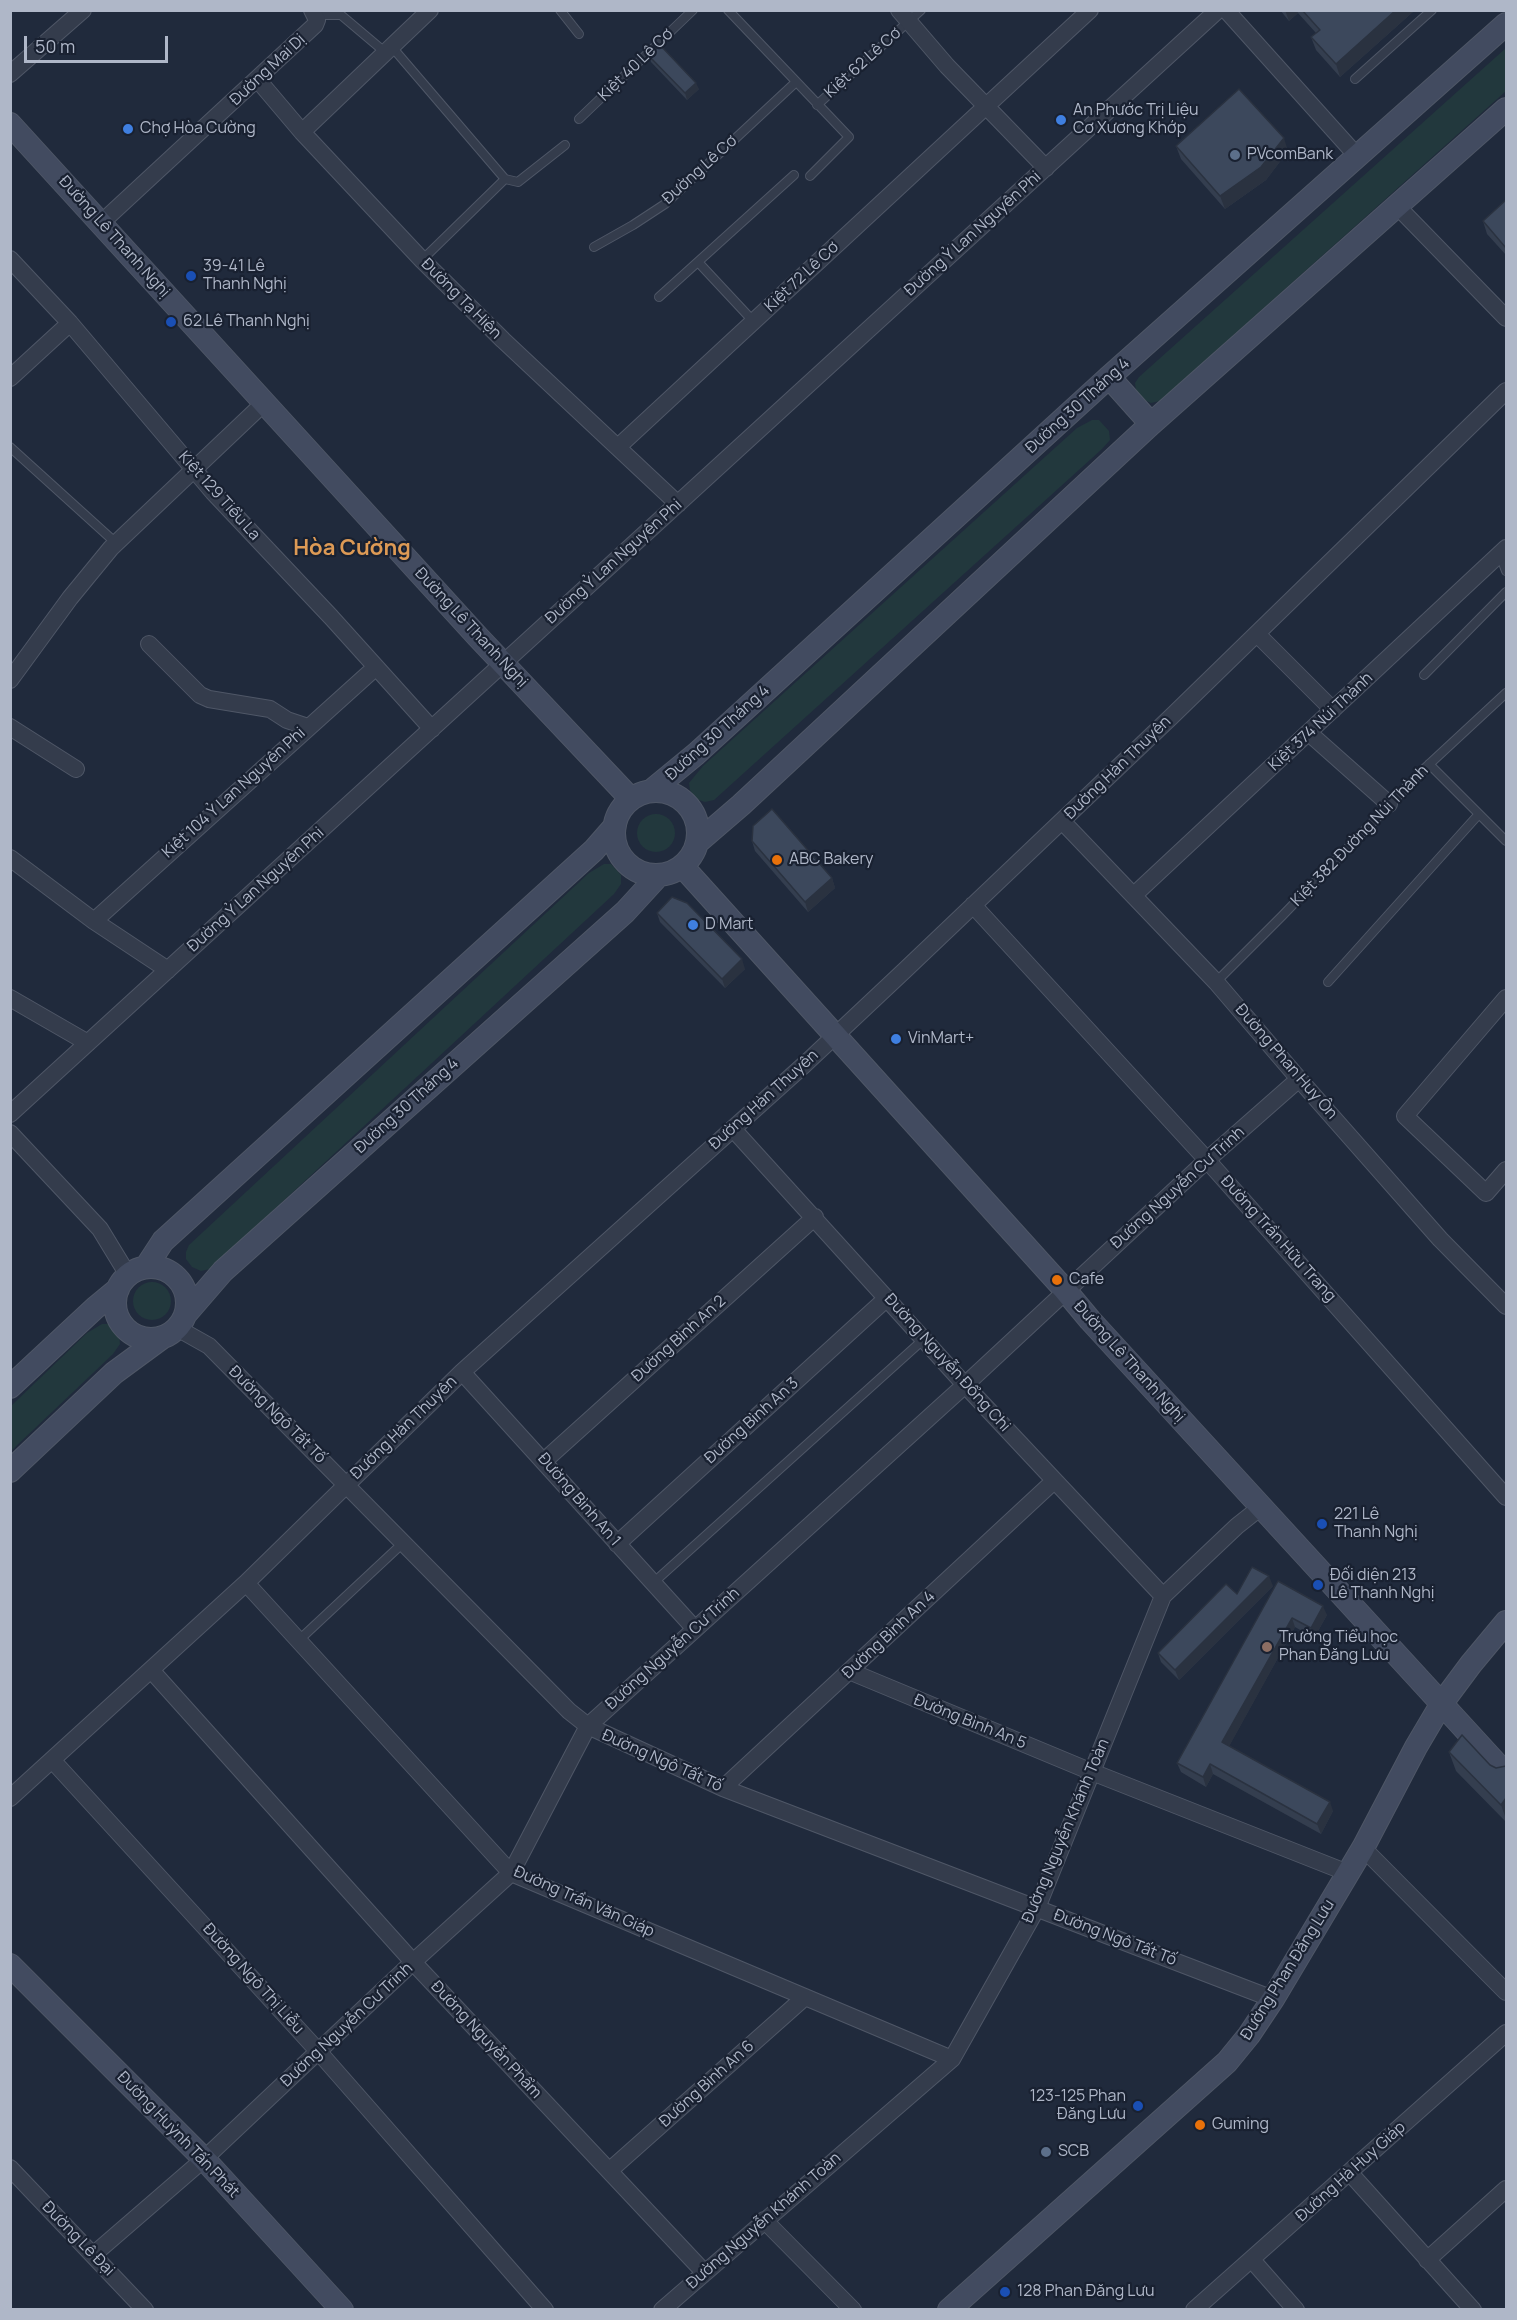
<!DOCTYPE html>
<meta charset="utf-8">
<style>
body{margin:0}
#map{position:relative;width:1517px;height:2320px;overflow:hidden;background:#202a3c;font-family:Manrope,sans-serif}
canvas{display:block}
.frame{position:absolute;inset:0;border:12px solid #afb7c8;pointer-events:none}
.scale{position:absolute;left:24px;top:36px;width:144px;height:27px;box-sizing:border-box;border:3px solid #afb7c8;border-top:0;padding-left:8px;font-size:18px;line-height:21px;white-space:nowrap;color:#afb7c8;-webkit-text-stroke:4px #192131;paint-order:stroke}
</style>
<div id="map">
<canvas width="1517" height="2320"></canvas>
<div class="frame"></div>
<div class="scale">50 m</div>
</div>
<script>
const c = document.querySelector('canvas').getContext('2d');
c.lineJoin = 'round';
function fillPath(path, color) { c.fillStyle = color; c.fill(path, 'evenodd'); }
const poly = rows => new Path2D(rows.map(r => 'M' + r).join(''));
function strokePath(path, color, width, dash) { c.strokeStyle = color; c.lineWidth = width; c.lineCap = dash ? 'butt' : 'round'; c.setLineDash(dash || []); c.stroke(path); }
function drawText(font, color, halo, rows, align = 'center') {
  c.font = font + ' Manrope,sans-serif'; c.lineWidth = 4.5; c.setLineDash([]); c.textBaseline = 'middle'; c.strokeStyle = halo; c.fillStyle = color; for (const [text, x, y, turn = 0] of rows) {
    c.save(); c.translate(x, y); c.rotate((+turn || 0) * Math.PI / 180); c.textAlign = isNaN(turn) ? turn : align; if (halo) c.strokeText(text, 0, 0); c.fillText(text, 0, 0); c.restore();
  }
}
fillPath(poly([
 [1506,48,1506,91,1160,401,1151,403,1142,399,1136,391,1135,383,1139,377],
 [1092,420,1099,420,1109,431,1110,440,1102,449,714,800,705,802,696,799,690,790,689,783,703,766,1077,428],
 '637 833a19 19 0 1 1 38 0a19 19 0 1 1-38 0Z',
 [604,864,611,864,621,875,621,884,614,894,210,1269,201,1271,192,1267,186,1259,186,1252,189,1245,589,873],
 '133 1301a19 19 0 1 1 38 0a19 19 0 1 1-38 0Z',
 [102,1324,109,1324,119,1335,120,1344,113,1354,11,1451,11,1406,87,1333]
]), '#22383d');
const lane = poly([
 [560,10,579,34],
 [728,10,849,137,810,176],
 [316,15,341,15,386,53],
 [392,47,505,179],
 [1355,79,1432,10],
 [817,105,921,10],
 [579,119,693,10],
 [594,247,633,225,665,204,796,82],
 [422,260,505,179,518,182,565,145],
 [698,262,754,322],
 [659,297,794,175],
 [10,447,116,543],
 [1500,555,1506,571],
 [1424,675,1506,592],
 [1429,764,1506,841],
 [1216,982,1282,916,1424,769,1506,693],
 [1328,982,1479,814],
 [653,1583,924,1339],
 [298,1641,403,1543]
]);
const street = poly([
 [899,10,947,66,1046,168],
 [1226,10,1357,156],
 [10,74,83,10],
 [258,80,302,132,422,260,503,340,678,504],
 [302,132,430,10],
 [1397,206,1506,318],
 [101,223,315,25,317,20,312,10],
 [10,259,70,323,213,492,331,617,432,729],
 [10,378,70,323],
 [619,446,1090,10],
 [1257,634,1333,710],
 [149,644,200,695,209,699,270,709,287,720,308,727],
 [10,680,70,598,111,548,264,403],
 [10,727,76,769],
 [1309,733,1389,804],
 [1062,821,1216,982,1299,1079,1440,1239,1506,1306],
 [10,858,94,921,168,970],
 [1134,895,1506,548],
 [973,905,1207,1160,1506,1497],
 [94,921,376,667],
 [10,998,88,1043],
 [1506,998,1405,1116,1486,1193,1506,1170],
 [10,1114,1218,10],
 [733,1129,965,1385,1163,1596],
 [10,1133,100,1229,128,1275],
 [177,1328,209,1346,569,1711,588,1726,723,1788,1273,1999],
 [462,1372,695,1629],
 [544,1461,815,1217],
 [617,1544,887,1298],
 [246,1583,511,1873,952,2059],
 [151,1670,413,1962,704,2272],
 [849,1671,1092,1772,1348,1873],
 [53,1761,318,2051,545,2310],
 [723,1788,1054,1481],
 [10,1798,246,1583,462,1372,805,1064,904,971,1171,717,1506,391],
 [1363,1848,1506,1992],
 [10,2168,145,2310],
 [609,2171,805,1997],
 [1350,2173,1473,2310],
 [764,2220,853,2310],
 [93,2255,204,2159,413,1962,511,1873,588,1726,965,1385,1207,1160,1299,1079],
 [1252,2260,1296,2310],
 [1427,2260,1506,2189],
 [662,2310,952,2059,1037,1908,1163,1596,1237,1526,1261,1507],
 [1194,2310,1506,2033]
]);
const secondary = poly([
 [10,124,478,637,631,799],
 [1109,377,1151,424],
 '614 833a42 42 0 1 1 84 0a42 42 0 1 1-84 0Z',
 [651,791,696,754,1109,377,1506,24],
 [698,842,741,805,1151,424,1506,109],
 [683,867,1065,1290,1090,1320,1506,1774],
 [146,1267,163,1241,594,850,615,826],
 '115 1303a36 36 0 1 1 72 0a36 36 0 1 1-72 0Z',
 [185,1315,223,1271,625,912,658,876],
 [10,1387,95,1308,118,1289],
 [10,1471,114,1373,163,1337],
 [10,1965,204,2159,342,2310],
 [949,2310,1227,2062,1249,2035,1273,1999,1363,1848,1416,1747,1442,1703,1471,1664,1506,1622]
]);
strokePath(lane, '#4f5767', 10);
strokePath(street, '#4f5767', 18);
strokePath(secondary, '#4f5767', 24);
strokePath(lane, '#343c4c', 8);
strokePath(street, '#343c4c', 16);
strokePath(secondary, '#424b60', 22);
fillPath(poly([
 [1280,10,1415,10,1340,77,1316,50,1311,37,1316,33,1298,13,1289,21],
 [649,56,699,89,687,100,651,62],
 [1176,146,1288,151,1266,180,1225,209,1181,159],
 [1506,200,1506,255,1487,234,1483,221],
 [752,841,832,878,835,888,808,912,755,851],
 [657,913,745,969,725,988,660,922],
 [1278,1581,1327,1615,1314,1638,1295,1627,1229,1746,1333,1811,1321,1834,1213,1774,1206,1787,1181,1772,1177,1763],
 [1273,1586,1179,1680,1161,1662,1158,1653,1237,1594],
 [1449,1752,1490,1765,1496,1768,1506,1766,1506,1822,1456,1771]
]), '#343e4f');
fillPath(poly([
 [1285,10,1297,10,1298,13,1289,21],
 [1396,10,1415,10,1340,77,1336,64],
 [696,83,699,89,687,100,685,93],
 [1284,138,1288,151,1266,180,1225,209,1220,196],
 [832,878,835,888,808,912,805,902],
 [742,959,745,969,725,988,722,979],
 [1269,1576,1273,1586,1179,1680,1175,1670],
 [1323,1606,1327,1615,1314,1638,1311,1628],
 [1292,1618,1295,1627,1226,1752,1222,1742],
 [1210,1764,1213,1774,1206,1787,1203,1777],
 [1506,1798,1506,1819,1501,1805],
 [1330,1802,1333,1811,1321,1834,1317,1824]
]), '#2a3240');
const building = poly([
 [1302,10,1396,10,1336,64,1311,37,1320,30,1302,10],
 [660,45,696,83,685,93,649,56,660,45],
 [1239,89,1284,138,1261,167,1220,196,1176,146,1239,89],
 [1506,200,1506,248,1483,221,1506,200],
 [772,809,832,878,805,902,752,841,753,826,772,809],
 [672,897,687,903,742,959,722,979,657,913,672,897],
 [1252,1567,1269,1576,1175,1670,1158,1653,1226,1584,1237,1594,1252,1567],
 [1278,1581,1323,1606,1311,1628,1292,1618,1222,1742,1330,1802,1317,1824,1210,1764,1203,1777,1177,1763,1278,1581],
 [1462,1735,1490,1765,1496,1768,1506,1766,1506,1798,1501,1805,1449,1752,1462,1735]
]);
fillPath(building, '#3c485c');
strokePath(building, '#2a3240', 1.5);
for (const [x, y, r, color] of [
 [1061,120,6,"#3f7fe0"],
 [128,129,6,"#3f7fe0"],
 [1235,155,6,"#5c6f8a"],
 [191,276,6,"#1a4fb4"],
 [171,322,6,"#1a4fb4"],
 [777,860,6,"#e8710a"],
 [693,925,6,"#3f7fe0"],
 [896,1039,6,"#3f7fe0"],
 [1057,1280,6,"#e8710a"],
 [1322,1524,6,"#1a4fb4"],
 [1318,1585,6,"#1a4fb4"],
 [1267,1647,6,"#8d6e63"],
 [1138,2106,6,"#1a4fb4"],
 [1200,2125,6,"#e8710a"],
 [1046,2152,6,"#5c6f8a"],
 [1005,2292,6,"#1a4fb4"]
]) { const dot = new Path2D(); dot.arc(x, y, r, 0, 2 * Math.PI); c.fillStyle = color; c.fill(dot); strokePath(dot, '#192131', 2); }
drawText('16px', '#afb7c8', '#192131', [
 ["Kiệt 62 Lê Cơ",863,63,-42],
 ["Kiệt 40 Lê Cơ",636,65,-44],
 ["Đường Mai Dị",268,70,-43],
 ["Đường Lê Cơ",700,170,-42],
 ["Đường Ỷ Lan Nguyên Phi",973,234,-42],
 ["Đường Lê Thanh Nghị",114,237,48],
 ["Kiệt 72 Lê Cơ",802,277,-43],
 ["Đường Tạ Hiện",461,299,45],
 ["Đường 30 Tháng 4",1078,406,-42],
 ["Kiệt 129 Tiểu La",219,496,48],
 ["Đường Ỷ Lan Nguyên Phi",614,562,-42],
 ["Đường Lê Thanh Nghị",471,628,47],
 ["Kiệt 374 Núi Thành",1321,722,-43],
 ["Đường 30 Tháng 4",718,733,-42],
 ["Đường Hàn Thuyên",1118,768,-44],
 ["Kiệt 104 Ỷ Lan Nguyên Phi",234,793,-42],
 ["Kiệt 382 Đường Núi Thành",1360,836,-46],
 ["Đường Ỷ Lan Nguyên Phi",256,890,-42],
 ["Đường Phan Huy Ôn",1286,1062,49],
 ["Đường Hàn Thuyên",764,1100,-42],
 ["Đường 30 Tháng 4",407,1106,-42],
 ["Đường Nguyễn Cư Trinh",1178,1188,-42],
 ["Đường Trần Hữu Trang",1278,1239,48],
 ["Đường Bình An 2",679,1339,-42],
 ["Đường Lê Thanh Nghị",1129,1362,48],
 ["Đường Nguyễn Đổng Chi",947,1363,48],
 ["Đường Ngô Tất Tố",277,1415,45],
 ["Đường Bình An 3",752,1421,-42],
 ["Đường Hàn Thuyên",404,1428,-44],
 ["Đường Bình An 1",579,1500,49],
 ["Đường Bình An 4",889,1635,-43],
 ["Đường Nguyễn Cư Trinh",673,1649,-42],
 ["Đường Bình An 5",970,1722,22],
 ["Đường Ngô Tất Tố",662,1761,24],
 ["Đường Nguyễn Khánh Toàn",1066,1831,-67],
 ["Đường Trần Văn Giáp",584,1902,24],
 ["Đường Ngô Tất Tố",1115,1938,21],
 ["Đường Phan Đăng Lưu",1288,1970,-58],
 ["Đường Ngô Thị Liễu",253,1979,48],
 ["Đường Nguyễn Cư Trinh",347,2025,-43],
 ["Đường Nguyễn Phẩm",486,2040,47],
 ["Đường Bình An 6",707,2084,-42],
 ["Đường Huỳnh Tấn Phát",178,2135,46],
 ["Đường Hà Huy Giáp",1351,2172,-42],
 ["Đường Nguyễn Khánh Toàn",764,2221,-41],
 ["Đường Lê Đại",78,2239,46]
]);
drawText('16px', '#afb7c8', '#192131', [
 ["An Phước Trị Liệu",1073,111],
 ["Cơ Xương Khớp",1073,129],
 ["Chợ Hòa Cường",140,129],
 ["PVcomBank",1247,155],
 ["39-41 Lê",203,267],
 ["Thanh Nghị",203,285],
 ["62 Lê Thanh Nghị",183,322],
 ["ABC Bakery",789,860],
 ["D Mart",705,925],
 ["VinMart+",908,1039],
 ["Cafe",1069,1280],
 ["221 Lê",1334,1515],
 ["Thanh Nghị",1334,1533],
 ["Đối diện 213",1330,1576],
 ["Lê Thanh Nghị",1330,1594],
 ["Trường Tiểu học",1279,1638],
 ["Phan Đăng Lưu",1279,1656],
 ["123-125 Phan",1126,2097,"right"],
 ["Đăng Lưu",1126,2115,"right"],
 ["Guming",1212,2125],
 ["SCB",1058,2152],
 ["128 Phan Đăng Lưu",1017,2292]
], 'left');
drawText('bold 22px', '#dd9a55', '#192131', [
 ["Hòa Cường",352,549]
]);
</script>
